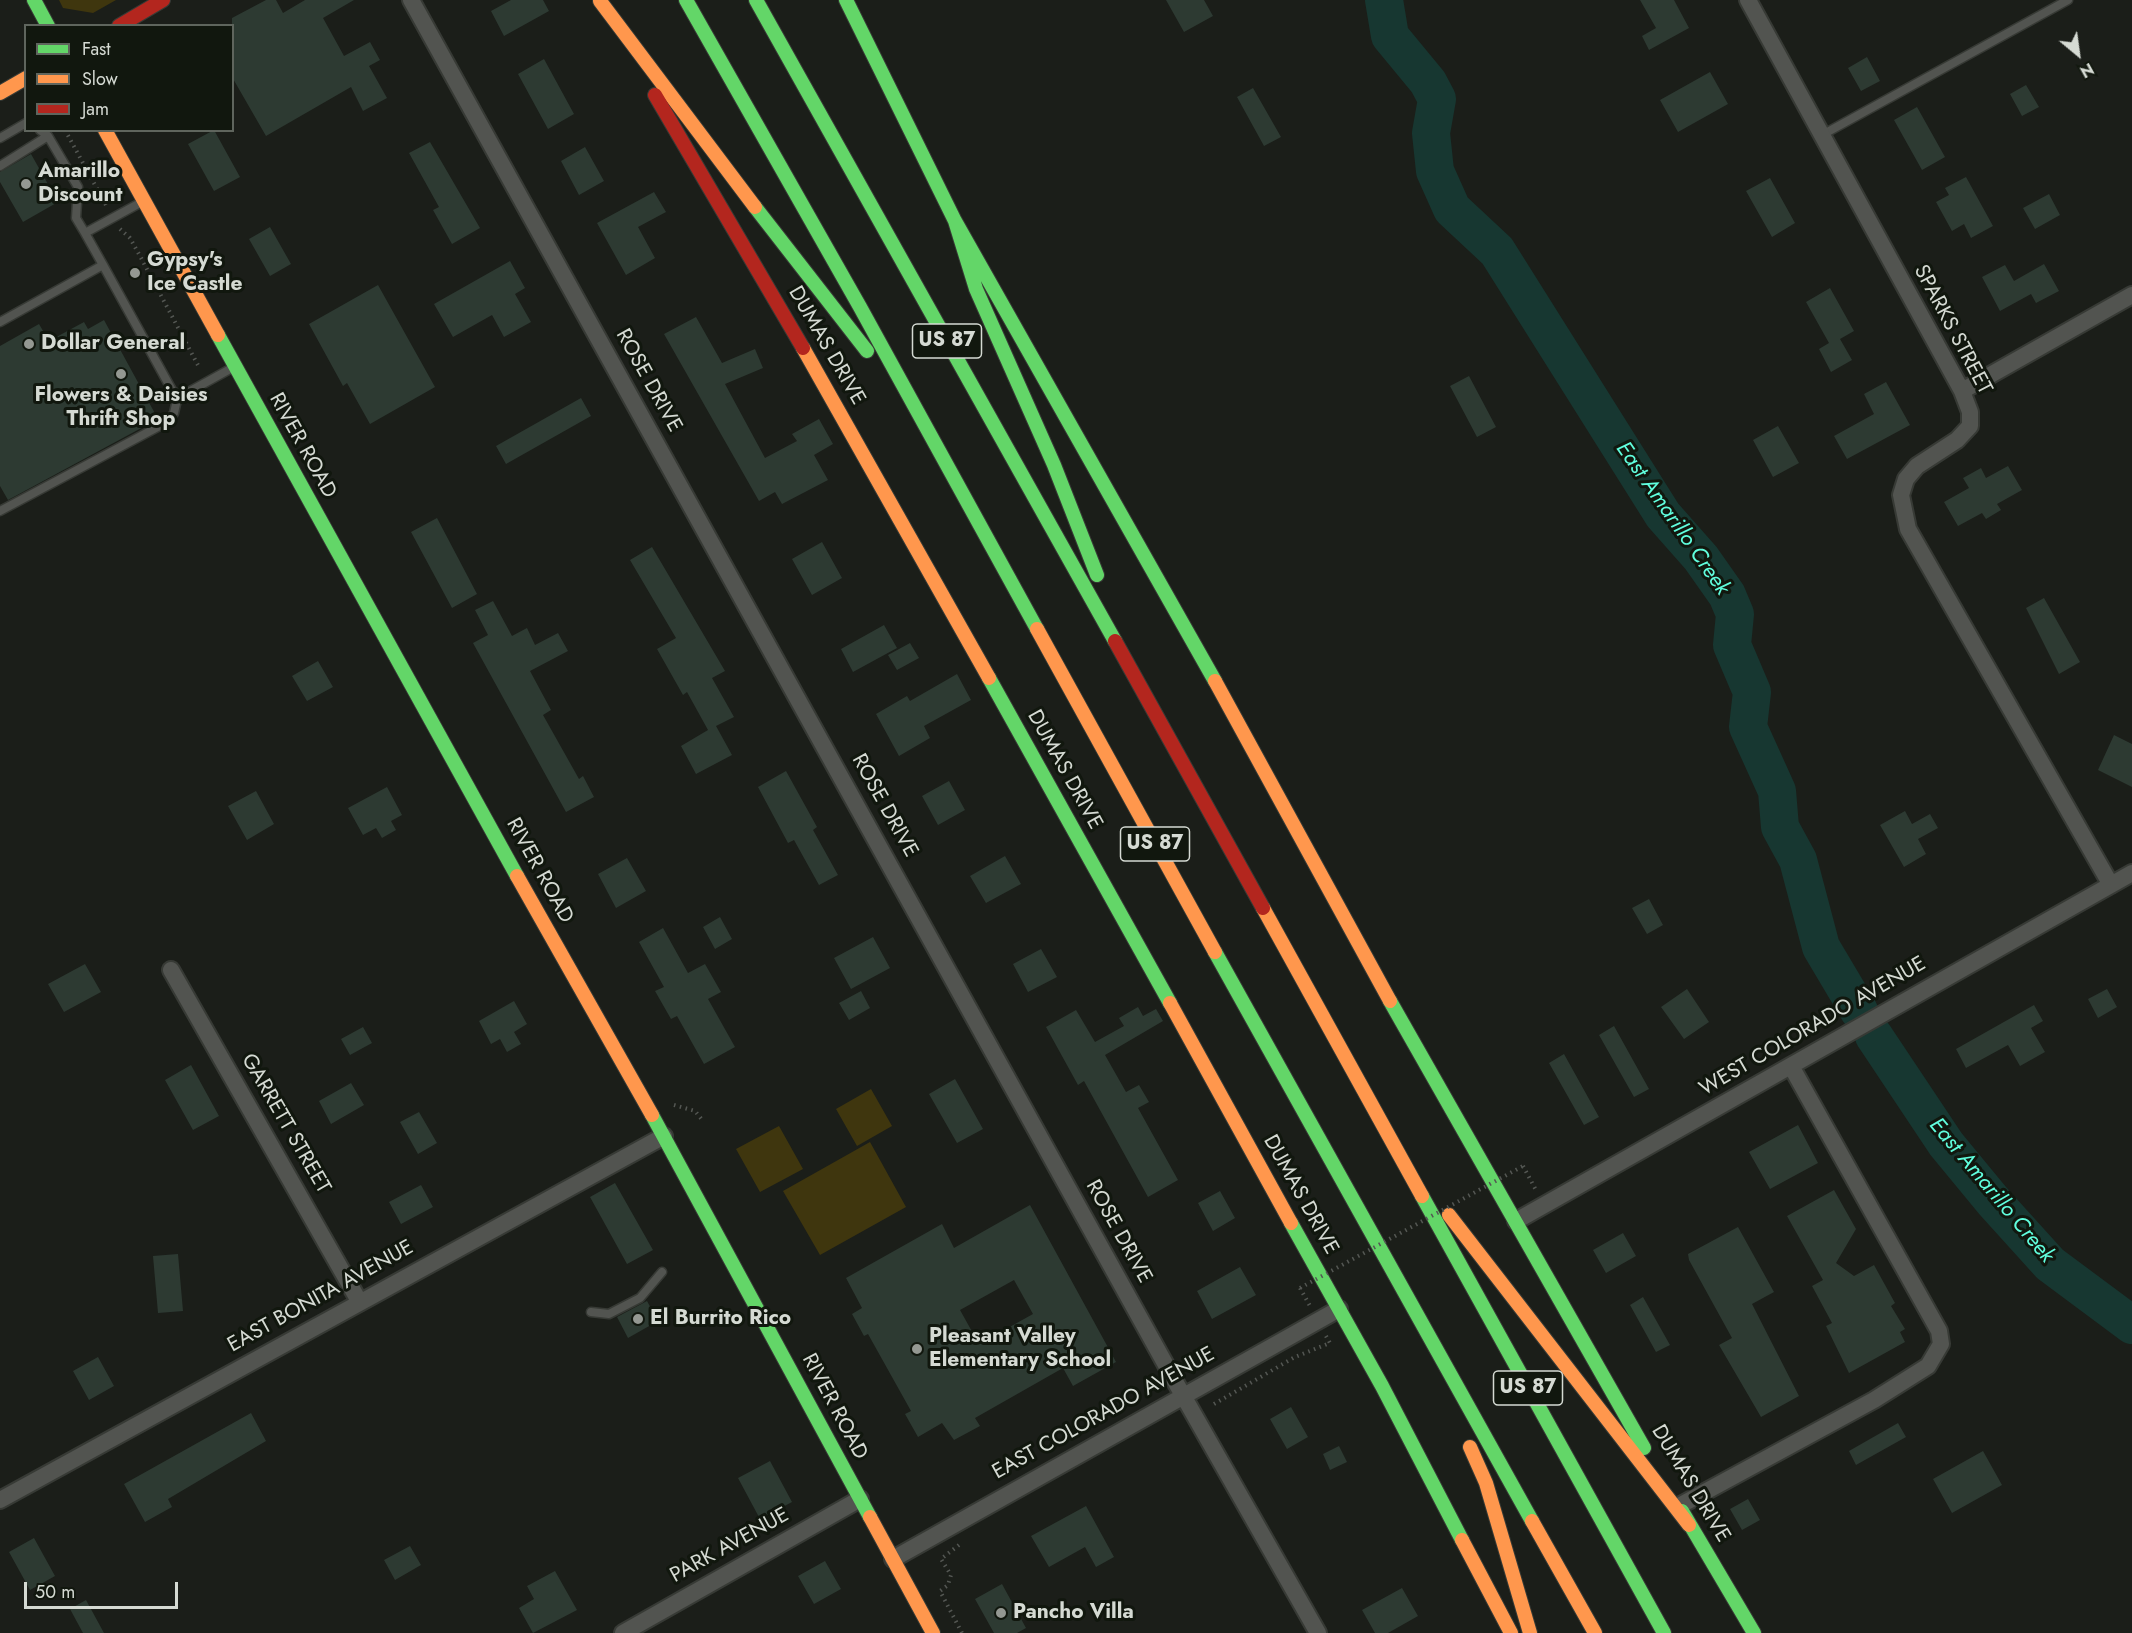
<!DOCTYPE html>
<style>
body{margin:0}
#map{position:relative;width:2132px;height:1633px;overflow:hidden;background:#1b1e19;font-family:Jost,sans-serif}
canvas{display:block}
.legend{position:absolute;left:24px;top:24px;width:210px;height:108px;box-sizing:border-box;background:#11170e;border:2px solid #5f655d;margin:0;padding:8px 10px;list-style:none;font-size:18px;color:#d5dad3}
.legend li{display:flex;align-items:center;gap:12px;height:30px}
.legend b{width:30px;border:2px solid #5f655d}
.north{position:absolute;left:2048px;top:24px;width:60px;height:60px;-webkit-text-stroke:4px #11170e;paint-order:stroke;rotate:151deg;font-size:16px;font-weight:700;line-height:24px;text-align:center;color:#d5dad3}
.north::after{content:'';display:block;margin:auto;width:21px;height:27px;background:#d5dad3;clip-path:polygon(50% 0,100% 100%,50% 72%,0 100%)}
.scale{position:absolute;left:24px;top:1582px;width:154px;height:27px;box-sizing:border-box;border:3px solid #d5dad3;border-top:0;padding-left:8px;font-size:18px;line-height:21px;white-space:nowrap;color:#d5dad3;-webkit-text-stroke:4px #11170e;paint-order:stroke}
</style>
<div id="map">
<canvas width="2132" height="1633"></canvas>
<ul class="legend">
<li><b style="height:8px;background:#63d668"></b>Fast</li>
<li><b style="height:8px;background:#ff974d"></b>Slow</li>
<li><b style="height:8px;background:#b3261e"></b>Jam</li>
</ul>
<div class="north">N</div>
<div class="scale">50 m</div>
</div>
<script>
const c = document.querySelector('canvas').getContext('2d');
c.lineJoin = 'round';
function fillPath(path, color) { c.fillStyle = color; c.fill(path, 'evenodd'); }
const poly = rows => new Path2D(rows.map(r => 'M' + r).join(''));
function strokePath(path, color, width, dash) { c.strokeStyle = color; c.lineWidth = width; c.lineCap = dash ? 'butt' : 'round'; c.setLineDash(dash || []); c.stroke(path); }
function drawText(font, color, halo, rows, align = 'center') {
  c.font = font + ' Jost,sans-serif'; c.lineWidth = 6; c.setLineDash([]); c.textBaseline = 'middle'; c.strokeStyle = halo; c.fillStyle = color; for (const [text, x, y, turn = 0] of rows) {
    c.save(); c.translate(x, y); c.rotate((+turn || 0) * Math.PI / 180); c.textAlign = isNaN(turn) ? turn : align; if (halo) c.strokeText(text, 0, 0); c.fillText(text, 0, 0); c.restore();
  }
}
fillPath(poly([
 [59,0,116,0,93,13,63,8],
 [871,1089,892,1126,857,1146,836,1109],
 [779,1126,803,1169,760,1192,736,1149],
 [870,1142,906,1207,820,1255,783,1191]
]), '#3f360e');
strokePath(poly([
 [1384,0,1390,36,1428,82,1437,99,1431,133,1435,171,1452,209,1497,251,1663,515,1701,558,1727,595,1735,614,1732,645,1752,692,1748,727,1777,791,1780,827,1798,860,1821,947,1859,1011],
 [1874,1036,1946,1144,1993,1201,2050,1264,2132,1325]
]), '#173731', 38);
fillPath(poly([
 [266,0,276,0,283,13,305,0,354,0,323,18,344,56,370,42,380,60,369,66,387,98,363,111,351,87,266,136,232,77,232,18],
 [511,0,543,0,549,11,504,36,491,11],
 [1166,0,1204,0,1213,16,1184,32],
 [1640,0,1674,0,1689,28,1649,50,1642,36,1656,28],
 [1867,57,1880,81,1861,91,1848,68],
 [544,59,574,114,548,129,518,74],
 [1710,72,1728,104,1678,132,1660,100],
 [2026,85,2039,107,2022,116,2010,94],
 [1253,88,1281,137,1264,146,1237,97],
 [1917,107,1945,157,1922,170,1894,120],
 [214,130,240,177,214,191,188,144],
 [430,142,480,228,452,244,433,210,439,207,409,153],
 [585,147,604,181,579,195,561,161],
 [31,154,58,202,23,222,0,182,0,172],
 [1966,177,1993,226,1971,238,1964,224,1952,231,1936,202,1949,195,1945,188],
 [1770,178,1795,223,1772,237,1746,191],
 [654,192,666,212,638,227,655,258,626,275,597,223],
 [2049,194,2060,215,2035,229,2023,208],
 [270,227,291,264,270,276,249,239],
 [510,261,525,288,515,294,531,322,504,337,492,315,453,337,434,304],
 [2044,264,2059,291,2036,303,2031,294,2000,311,1982,277,2005,265,2014,281],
 [378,285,435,387,370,424,347,383,343,386,309,324],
 [1830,288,1854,331,1840,339,1852,360,1831,372,1819,349,1829,343,1806,302],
 [696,317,722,363,755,349,763,368,725,384,765,458,797,441,792,434,819,419,833,444,814,455,828,480,782,504,775,492,759,501,664,334],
 [104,320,158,419,8,500,0,486,0,346,39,324,49,341,84,322,88,329],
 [1469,376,1496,427,1477,437,1450,386],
 [1886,382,1910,425,1847,459,1834,436,1874,414,1864,394],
 [581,398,591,416,506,464,496,446],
 [1778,426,1799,463,1773,477,1753,440],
 [2008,466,2022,490,1997,504,2001,510,1986,519,1982,513,1958,526,1944,502,1969,488,1963,478,1981,468,1986,478],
 [437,518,477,594,452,608,411,532],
 [822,542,842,578,812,595,792,559],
 [652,547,725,671,712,678,734,717,716,726,732,755,696,774,681,746,708,730,687,692,683,695,657,649,676,638,630,560],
 [2044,598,2080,662,2059,674,2026,608],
 [493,601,512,636,527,628,535,645,558,633,568,651,530,671,551,710,543,715,579,779,583,776,594,797,566,812,473,643,488,635,475,610],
 [884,625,897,648,853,672,841,649],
 [910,643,919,658,897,670,888,655],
 [318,661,333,687,307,701,292,676],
 [957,674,971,700,924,726,930,738,899,756,876,714,907,696,910,701],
 [2114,735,2132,744,2132,787,2098,770],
 [786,771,817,827,813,830,838,875,819,885,794,840,788,843,758,787],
 [949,781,965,810,938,825,922,796],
 [387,787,402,815,391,821,396,830,382,838,376,828,363,835,348,808],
 [256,791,274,824,247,840,228,806],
 [1905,811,1912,824,1930,814,1938,828,1918,839,1926,854,1904,867,1880,825],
 [1005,856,1021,884,986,903,970,876],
 [627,858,646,891,616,908,598,874],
 [1649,899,1663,925,1647,934,1632,908],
 [720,917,732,939,715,949,703,927],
 [663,928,688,973,705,964,721,992,708,999,735,1047,704,1064,677,1016,671,1019,655,991,664,987,639,942],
 [873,937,890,968,851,989,834,958],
 [1041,949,1057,977,1028,992,1013,964],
 [85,964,101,992,64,1012,48,984],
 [1687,989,1709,1022,1684,1039,1661,1007],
 [2107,989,2117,1007,2098,1018,2088,999],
 [861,991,870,1008,849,1020,839,1003],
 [514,1001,527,1024,514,1032,521,1044,507,1052,500,1039,491,1044,479,1021],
 [2034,1005,2043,1021,2031,1028,2045,1052,2020,1066,2008,1045,1966,1068,1956,1049],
 [1138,1007,1143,1016,1156,1009,1163,1021,1105,1055,1126,1092,1139,1085,1149,1102,1138,1108,1178,1180,1148,1197,1084,1081,1078,1085,1046,1027,1076,1010,1095,1042,1124,1026,1119,1018],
 [1614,1026,1649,1089,1634,1097,1599,1035],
 [363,1027,372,1043,350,1055,341,1039],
 [1564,1054,1599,1117,1584,1125,1549,1063],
 [191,1065,219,1116,193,1130,165,1080],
 [955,1079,983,1129,957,1143,929,1094],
 [351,1083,364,1105,331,1124,319,1101],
 [419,1112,437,1143,418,1154,400,1122],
 [1798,1125,1818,1163,1770,1189,1749,1152],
 [615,1183,653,1250,627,1264,590,1197],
 [421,1185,433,1207,401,1224,389,1202],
 [1834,1190,1856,1229,1836,1263,1854,1276,1874,1265,1895,1303,1891,1306,1905,1329,1900,1332,1905,1342,1849,1373,1826,1326,1832,1323,1812,1286,1823,1280,1787,1216],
 [1220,1191,1235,1218,1213,1231,1198,1203],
 [1030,1205,1116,1362,1073,1386,1063,1368,975,1418,980,1426,954,1440,942,1423,918,1437,905,1414,911,1411,868,1334,864,1336,852,1314,862,1308,846,1278,942,1224,954,1248],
 [1014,1280,1033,1314,979,1344,960,1310],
 [1738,1227,1774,1292,1752,1304,1799,1396,1761,1417,1719,1345,1732,1338,1689,1260,1688,1254],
 [1623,1233,1636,1256,1606,1273,1593,1250],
 [178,1254,183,1311,158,1313,153,1256],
 [1240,1267,1256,1295,1212,1319,1197,1291],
 [1643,1297,1670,1345,1656,1352,1630,1305],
 [647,1301,658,1321,628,1338,617,1317],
 [98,1357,114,1386,89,1400,73,1371],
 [1291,1407,1308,1437,1287,1449,1270,1419],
 [251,1413,266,1441,168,1499,172,1507,145,1522,124,1484],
 [1898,1423,1906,1437,1856,1465,1849,1451],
 [1339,1446,1347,1462,1330,1470,1323,1454],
 [1983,1451,2002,1485,1952,1513,1933,1479],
 [770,1461,792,1502,760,1519,738,1478],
 [1748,1499,1760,1520,1742,1530,1730,1509],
 [1086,1506,1114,1557,1096,1567,1085,1547,1049,1567,1031,1536],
 [34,1538,55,1576,30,1590,9,1552],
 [410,1546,421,1565,395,1580,384,1560],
 [825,1561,841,1589,814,1604,798,1576],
 [555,1571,577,1610,533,1633,519,1608,534,1599,527,1586],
 [1002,1584,1026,1628,1017,1633,994,1633,975,1599],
 [1402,1588,1418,1616,1388,1633,1375,1633,1362,1610],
 [86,1600,104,1633,83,1633,70,1609]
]), '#2d3a32');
const lane = poly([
 [40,130,48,136,78,187,76,218,85,233],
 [1822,135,2068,0],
 [0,138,26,123],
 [0,166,48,136],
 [103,265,85,233,140,203],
 [0,322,103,265,173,392,183,395,232,368],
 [0,511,169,421,174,413,178,395],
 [591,1312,609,1314,640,1298,662,1272]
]);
const street = poly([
 [411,0,1172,1376,1318,1633],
 [1748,0,1962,391,1970,412,1970,426,1957,440,1917,466,1906,479,1901,495,1908,529,2111,885],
 [1962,391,2132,295],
 [171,970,359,1301],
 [1516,1221,2132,873],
 [0,1500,664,1136],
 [1679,1506,1874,1400,1928,1366,1941,1344,1939,1331,1791,1066],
 [893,1559,1339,1309],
 [623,1633,860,1499]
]);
const fast = poly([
 [34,0,48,26],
 [686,0,860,307,1037,629],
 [756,0,1115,641],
 [846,0,955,221,1215,681],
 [755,207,867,351],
 [955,221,976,289,1054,465,1097,575],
 [218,335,517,876],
 [989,678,1170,1003],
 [1215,952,1532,1521],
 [1390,1001,1644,1448],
 [652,1115,870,1517],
 [1422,1196,1664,1633],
 [1291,1223,1382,1386,1462,1540],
 [1682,1511,1754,1633]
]);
const slow = poly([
 [600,1,755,207],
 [0,93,26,78],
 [105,130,218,335],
 [803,348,989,678],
 [1037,629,1215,952],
 [1215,681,1390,1001],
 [517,876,652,1115],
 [1263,908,1422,1196],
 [1170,1003,1291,1223],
 [1449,1215,1689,1525],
 [1470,1447,1486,1483,1530,1633],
 [870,1517,933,1633],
 [1532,1521,1595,1633],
 [1462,1540,1511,1633]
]);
const jam = poly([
 [119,26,163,0],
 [655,95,803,348],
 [1115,641,1263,908]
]);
strokePath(lane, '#373a35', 11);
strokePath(street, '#373a35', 20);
strokePath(fast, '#373a35', 16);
strokePath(slow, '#373a35', 16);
strokePath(jam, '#373a35', 16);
strokePath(poly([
 [65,130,107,207],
 [120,229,130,238,140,256,200,369],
 [674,1105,695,1111,703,1121],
 [1523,1166,1537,1192],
 [1300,1288,1310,1306],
 [1214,1404,1295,1357,1330,1343,1326,1336],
 [959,1545,941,1559,951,1575,948,1585,940,1591,962,1633]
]), '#545753', 4, [1.5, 4.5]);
strokePath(lane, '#525450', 8);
strokePath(street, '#525450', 16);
strokePath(fast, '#63d668', 14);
strokePath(slow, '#ff974d', 14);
strokePath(jam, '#b3261e', 14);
strokePath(poly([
 [1300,1288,1523,1166]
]), '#545753', 4, [1.5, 4.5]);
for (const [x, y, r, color] of [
 [26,184,6,"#949892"],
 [135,273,6,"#949892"],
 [29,344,6,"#949892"],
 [121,374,6,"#949892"],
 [638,1319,6,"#949892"],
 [917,1349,6,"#949892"],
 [1001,1613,6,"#949892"]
]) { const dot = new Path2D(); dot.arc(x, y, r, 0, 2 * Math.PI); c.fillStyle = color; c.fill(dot); strokePath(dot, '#11170e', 2); }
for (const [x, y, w] of [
 [947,341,69],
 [1155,844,69],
 [1528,1388,69]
]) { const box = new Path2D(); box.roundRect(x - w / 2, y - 17, w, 34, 4.5); c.fillStyle = '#11170e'; c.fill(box); strokePath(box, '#d5dad3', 1.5); }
drawText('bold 20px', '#d5dad3', null, [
 ["US 87",947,341],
 ["US 87",1155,844],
 ["US 87",1528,1388]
]);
drawText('bold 21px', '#d5dad3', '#11170e', [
 ["Amarillo",38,172],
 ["Discount",38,196],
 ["Gypsy's",147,261],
 ["Ice Castle",147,285],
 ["Dollar General",41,344],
 ["Flowers & Daisies",121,396,"center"],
 ["Thrift Shop",121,420,"center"],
 ["El Burrito Rico",650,1319],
 ["Pleasant Valley",929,1337],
 ["Elementary School",929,1361],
 ["Pancho Villa",1013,1613]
], 'left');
drawText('21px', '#d5dad3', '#11170e', [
 ["SPARKS STREET",1952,330,62],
 ["DUMAS DRIVE",826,346,60],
 ["ROSE DRIVE",648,381,61],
 ["RIVER ROAD",302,446,61],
 ["DUMAS DRIVE",1064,770,61],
 ["ROSE DRIVE",884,806,61],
 ["RIVER ROAD",539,871,61],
 ["WEST COLORADO AVENUE",1813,1027,-30],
 ["GARRETT STREET",285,1124,60],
 ["DUMAS DRIVE",1300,1195,61],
 ["ROSE DRIVE",1118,1232,61],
 ["EAST BONITA AVENUE",321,1297,-29],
 ["RIVER ROAD",834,1407,62],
 ["EAST COLORADO AVENUE",1104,1414,-29],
 ["DUMAS DRIVE",1690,1484,59],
 ["PARK AVENUE",730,1546,-29]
]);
drawText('italic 22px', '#60fddd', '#11170e', [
 ["East Amarillo Creek",1672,519,55],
 ["East Amarillo Creek",1991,1191,50]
]);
</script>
